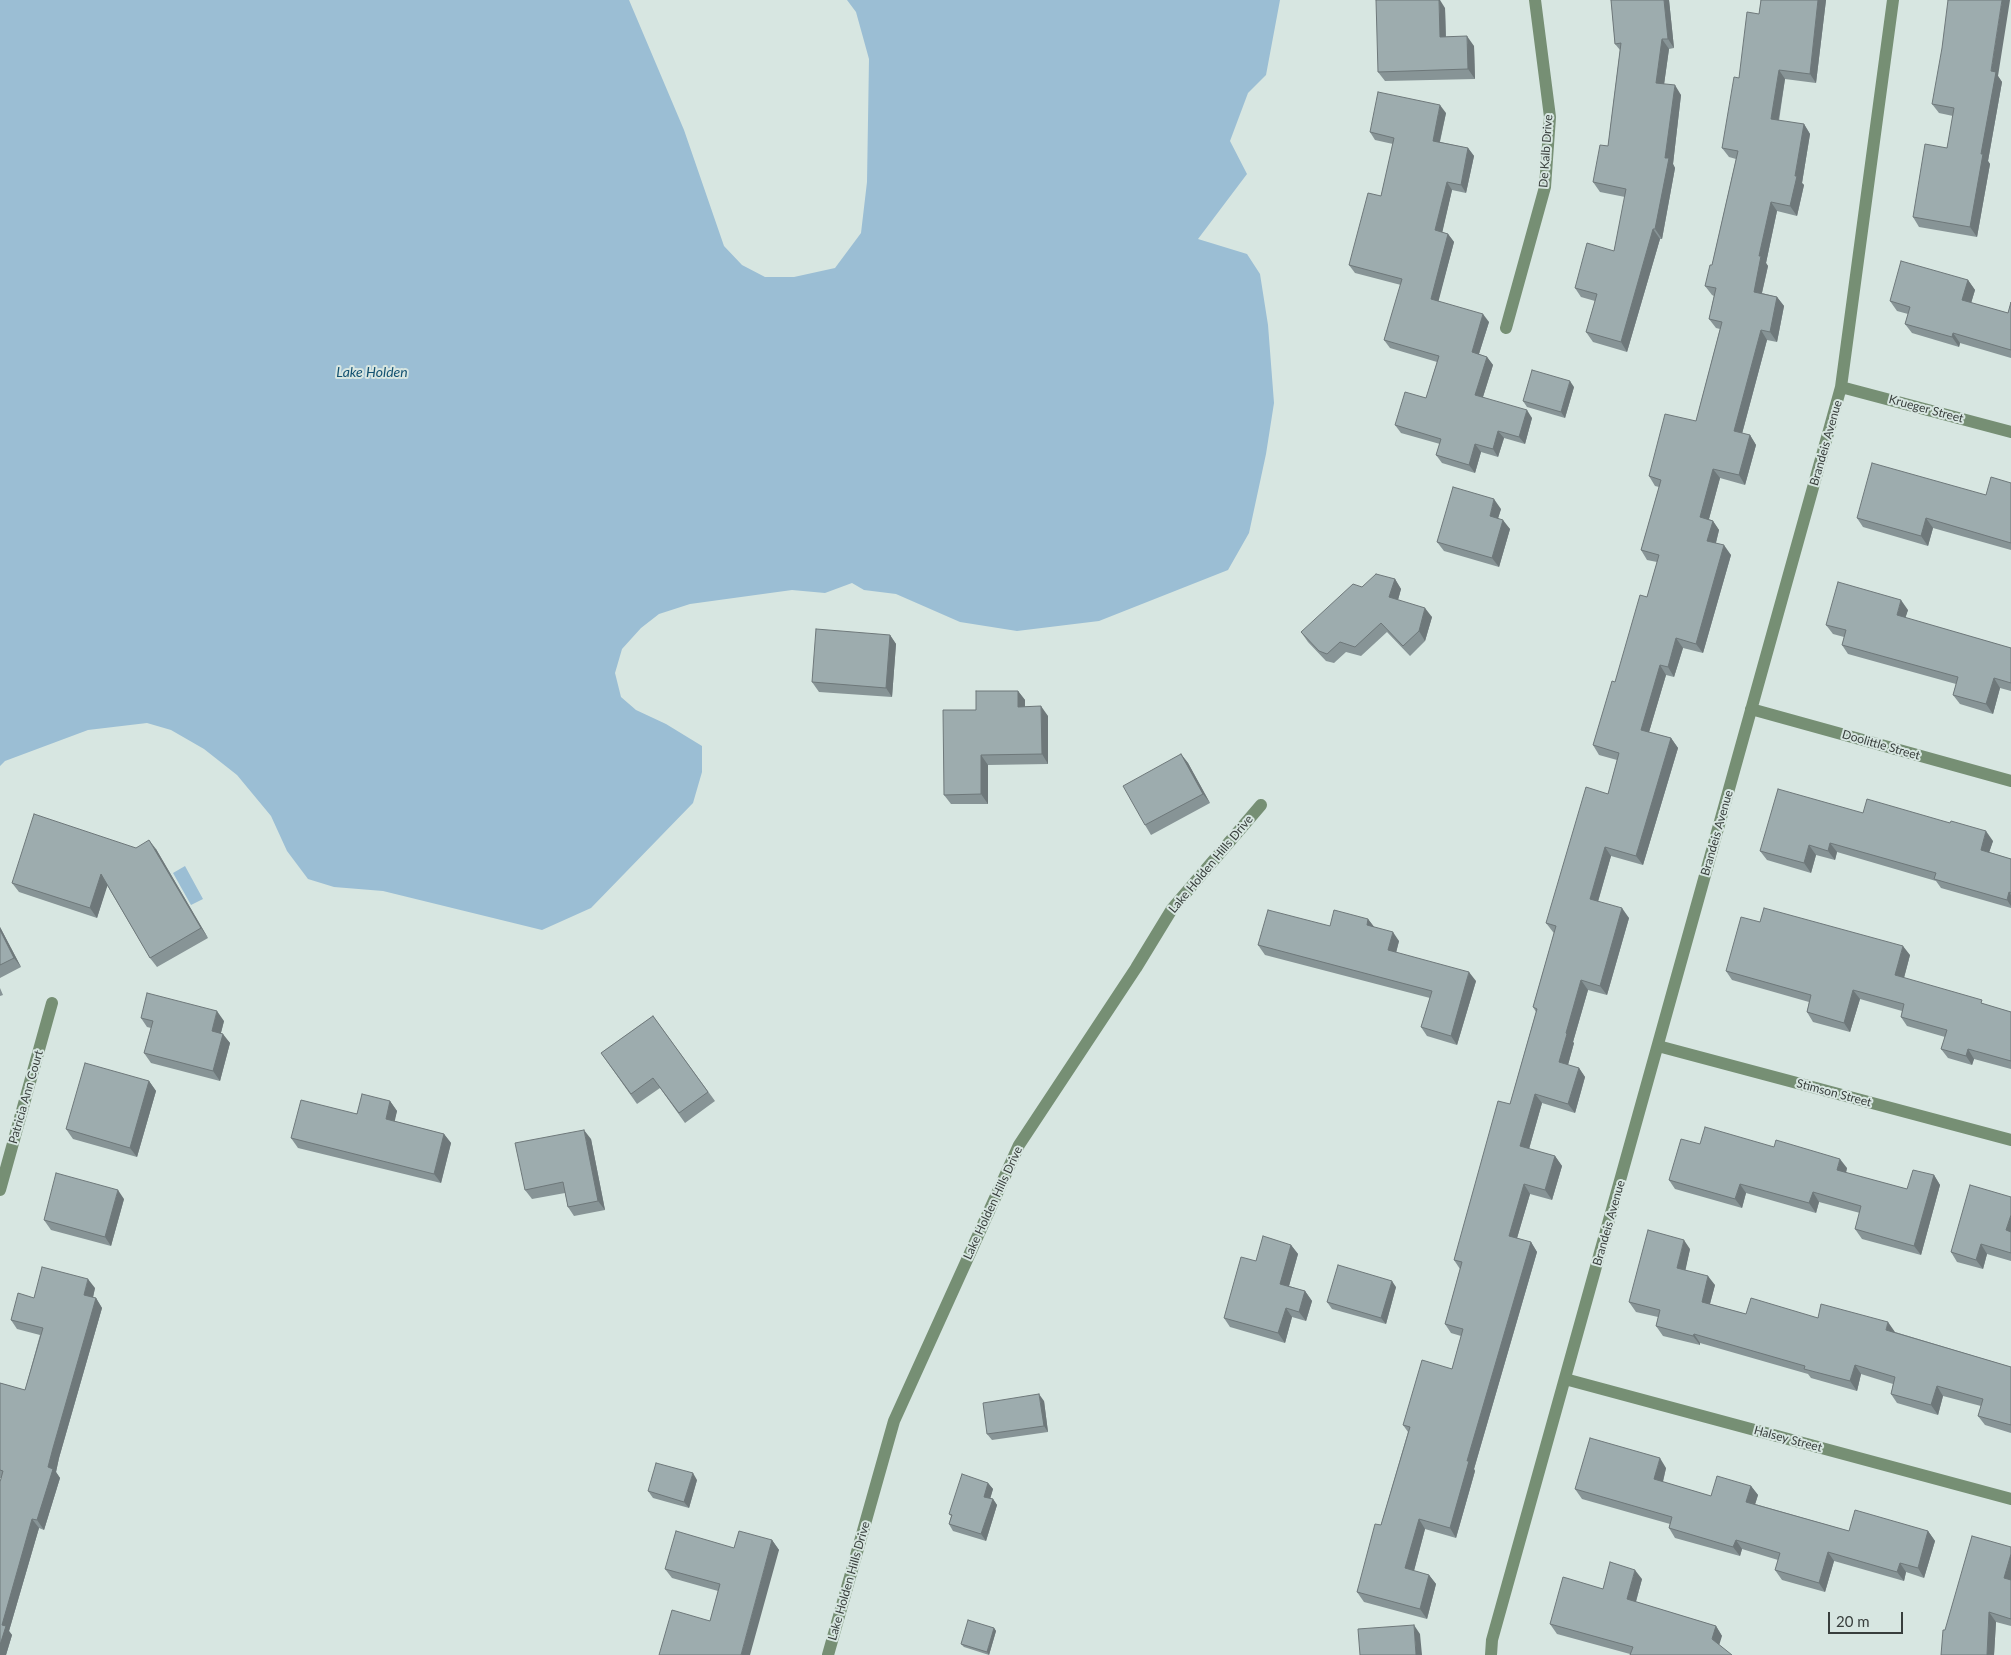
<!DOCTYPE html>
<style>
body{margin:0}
#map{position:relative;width:2011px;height:1655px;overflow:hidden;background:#d7e6e1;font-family:Lato,sans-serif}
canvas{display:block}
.scale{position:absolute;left:1828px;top:1612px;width:75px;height:22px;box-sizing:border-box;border:2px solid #383e3c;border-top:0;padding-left:6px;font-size:15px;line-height:18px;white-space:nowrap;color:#383e3c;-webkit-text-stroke:4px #d7e6e1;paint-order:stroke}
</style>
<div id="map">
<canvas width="2011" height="1655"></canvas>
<div class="scale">20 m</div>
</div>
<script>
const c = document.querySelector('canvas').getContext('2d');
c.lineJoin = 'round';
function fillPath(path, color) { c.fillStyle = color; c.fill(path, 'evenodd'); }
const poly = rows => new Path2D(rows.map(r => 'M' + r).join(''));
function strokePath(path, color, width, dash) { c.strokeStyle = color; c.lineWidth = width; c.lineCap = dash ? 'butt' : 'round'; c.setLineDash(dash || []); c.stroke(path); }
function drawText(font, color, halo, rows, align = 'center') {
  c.font = font + ' Lato,sans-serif'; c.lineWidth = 4; c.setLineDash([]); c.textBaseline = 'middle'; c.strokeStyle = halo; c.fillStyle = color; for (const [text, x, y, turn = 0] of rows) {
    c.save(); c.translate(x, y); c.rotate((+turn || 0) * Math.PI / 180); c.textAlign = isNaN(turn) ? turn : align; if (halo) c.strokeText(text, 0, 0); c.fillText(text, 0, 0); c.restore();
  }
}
fillPath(poly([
 [0,0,629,0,684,130,724,246,742,265,765,277,794,277,835,268,861,233,867,182,869,59,856,12,847,0,1280,0,1266,75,1248,93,1230,141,1247,174,1198,239,1247,254,1260,274,1268,325,1274,403,1266,454,1249,533,1228,570,1099,621,1017,631,960,622,896,594,864,590,852,583,825,593,792,590,690,604,659,614,641,628,622,649,615,673,621,697,636,710,666,724,702,746,702,772,693,803,591,908,542,930,383,891,334,887,308,879,287,851,271,816,237,775,204,749,171,730,147,723,88,730,5,761,0,766],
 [185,866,203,899,191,905,173,873]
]), '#9bbed4');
strokePath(poly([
 [1506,328,1545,187,1550,117,1535,0],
 [1841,387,2011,432],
 [1751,709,2011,781],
 [1658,1046,2011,1140],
 [0,1190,52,1003],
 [1565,1379,2011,1499],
 [828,1655,894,1421,1019,1145,1136,968,1172,909,1261,805],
 [1491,1655,1492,1640,1841,387,1893,0]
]), '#768f74', 12);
fillPath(poly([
 [1611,0,1669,0,1674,48,1669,49,1664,84,1681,95,1673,164,1675,168,1662,239,1660,239,1627,352,1593,342,1586,332,1595,301,1581,297,1575,288,1614,251,1625,197,1600,192,1593,182,1608,146,1620,50,1615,44],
 [1761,0,1826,0,1816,83,1785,79,1779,121,1804,124,1810,134,1802,183,1804,185,1797,216,1777,211,1766,263,1768,266,1762,293,1777,297,1784,306,1777,342,1767,340,1742,434,1750,435,1756,445,1745,485,1720,478,1709,519,1713,521,1719,530,1716,543,1731,555,1703,653,1683,648,1674,677,1666,675,1649,732,1671,738,1678,748,1643,865,1611,856,1598,902,1629,918,1607,995,1588,990,1573,1042,1574,1043,1568,1065,1579,1068,1585,1077,1575,1113,1542,1103,1529,1149,1555,1156,1562,1166,1552,1200,1530,1194,1517,1238,1531,1242,1537,1252,1474,1469,1475,1471,1456,1538,1425,1529,1414,1571,1429,1575,1436,1584,1427,1619,1364,1602,1357,1592,1381,1525,1408,1432,1403,1425,1452,1369,1461,1336,1451,1333,1445,1324,1460,1269,1454,1260,1510,1104,1536,1012,1533,1007,1554,933,1553,932,1546,923,1608,794,1617,760,1599,755,1593,745,1615,682,1647,597,1657,562,1647,560,1641,550,1659,487,1655,486,1649,476,1696,421,1720,329,1716,328,1709,319,1714,296,1712,295,1705,286,1712,265,1736,159,1729,157,1722,148,1739,78,1759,14],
 [1445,8,1446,37,1474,46,1475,79,1385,81,1378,72],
 [1998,76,2002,82,1988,161,1990,164,1977,237,1919,227,1913,217,1947,148,1953,116,1939,113,1932,104],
 [1446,113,1440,142,1468,148,1474,156,1466,193,1452,190,1442,232,1448,234,1454,242,1438,301,1489,322,1479,354,1487,357,1493,365,1483,397,1532,418,1525,444,1504,438,1498,457,1481,452,1475,473,1442,463,1436,455,1440,444,1401,433,1395,425,1426,398,1437,362,1390,348,1384,340,1401,285,1355,273,1349,265,1381,196,1393,144,1375,140,1370,132],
 [1968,280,1975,290,1971,303,2008,313,2011,302,2011,358,1960,343,1959,347,1912,333,1905,324,1908,314,1897,311,1890,301],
 [1574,387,1565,418,1527,407,1523,401],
 [2011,483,2011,550,1933,528,1928,546,1863,527,1857,518,1986,495],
 [1501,509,1498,518,1510,529,1499,567,1444,551,1437,542],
 [1395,579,1401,589,1398,600,1432,617,1425,641,1410,656,1387,632,1361,656,1346,652,1334,663,1326,661,1308,642,1301,632,1362,587],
 [1908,610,1905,618,2011,648,2011,691,2000,688,1993,714,1960,704,1953,695,1956,684,1848,654,1842,645,1844,637,1833,634,1826,625],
 [890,635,896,644,892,697,819,692,812,682],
 [1018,691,1025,700,1025,707,1048,716,1048,764,988,765,988,804,951,804,944,795,976,710],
 [1181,754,1188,763,1210,803,1151,835,1145,825],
 [1863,813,1993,841,1989,852,2011,859,2011,908,1941,888,1936,881,1837,852,1835,860,1816,855,1811,873,1767,860,1760,851],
 [136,848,156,849,208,938,157,967,150,958,107,885,97,918,19,892,12,883],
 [1368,919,1374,927,1399,941,1396,953,1476,981,1457,1045,1427,1036,1421,1027,1430,998,1265,955,1258,945,1330,926],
 [1760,922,1910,955,1904,978,1984,1004,2011,1012,2011,1069,1974,1059,1972,1065,1948,1058,1941,1049,1945,1037,1907,1026,1901,1017,1902,1011,1860,999,1850,1032,1813,1022,1807,1012,1809,1002,1732,980,1726,971],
 [0,927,21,967,0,978],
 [0,988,3,995,0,996],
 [653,1016,715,1101,685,1123,660,1088,637,1104,601,1053],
 [141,1018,224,1021,221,1033,230,1043,220,1081,151,1063,144,1053,151,1028,147,1027],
 [149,1081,156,1091,137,1157,73,1139,66,1129],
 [390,1101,397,1111,394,1121,444,1134,451,1143,441,1183,298,1148,291,1138],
 [591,1139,605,1210,574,1216,568,1207,565,1193,532,1199,525,1190],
 [1700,1144,1847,1168,1846,1173,1907,1189,1934,1175,1940,1185,1921,1255,1862,1239,1855,1229,1860,1213,1819,1202,1816,1213,1746,1193,1742,1208,1675,1189,1669,1180],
 [2011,1197,2011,1261,1987,1254,1983,1269,1957,1262,1951,1252],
 [124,1199,111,1246,51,1230,44,1220],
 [1291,1245,1298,1254,1289,1286,1305,1291,1312,1301,1306,1321,1292,1317,1285,1343,1230,1327,1224,1318,1256,1261],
 [1690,1249,1685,1270,1715,1285,1710,1304,1746,1314,1818,1318,1895,1332,2011,1367,2011,1433,1985,1425,1978,1416,1981,1406,1943,1396,1938,1415,1897,1403,1891,1394,1893,1384,1861,1374,1857,1391,1811,1378,1808,1374,1700,1343,1700,1345,1663,1336,1656,1326,1658,1317,1636,1312,1629,1302],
 [1396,1287,1386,1324,1332,1309,1327,1302],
 [95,1288,93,1298,96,1298,102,1308,59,1458,56,1472,60,1478,44,1530,39,1528,9,1631,12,1635,6,1655,0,1655,1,1478,0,1478,0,1383,25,1390,40,1335,17,1329,11,1320,34,1298],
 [1044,1401,1048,1432,992,1440,987,1434],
 [1666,1468,1663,1482,1711,1496,1751,1486,1758,1495,1755,1504,1849,1531,1928,1531,1935,1541,1924,1578,1906,1572,1904,1581,1834,1561,1825,1592,1782,1580,1775,1570,1778,1560,1742,1549,1740,1556,1675,1538,1669,1528,1670,1524,1582,1499,1575,1489],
 [697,1480,689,1508,653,1498,648,1491],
 [988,1483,993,1489,990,1498,993,1499,997,1505,986,1541,953,1531,949,1524,951,1516,949,1514],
 [772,1540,779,1550,710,1621,718,1591,672,1578,665,1569,734,1548],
 [2011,1547,2011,1626,1996,1622,1994,1655,1941,1655,1945,1630],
 [1642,1579,1636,1602,1716,1626,1722,1636,1630,1654,1557,1634,1550,1624,1603,1589],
 [994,1628,996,1631,989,1655,964,1647,961,1644]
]), '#879496');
fillPath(poly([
 [1439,0,1440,0,1445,8,1446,46,1440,37],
 [1664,0,1669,0,1674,48,1668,39],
 [1818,0,1826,0,1816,83,1810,74],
 [2002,0,2010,0,1998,76,2002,82,1988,161,1990,164,1977,237,1970,227,1991,71],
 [1467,36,1474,46,1475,79,1468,69],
 [1662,39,1669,49,1663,92,1656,83],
 [1779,70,1785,79,1777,129,1771,119],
 [1675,85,1681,95,1673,164,1675,168,1662,239,1655,229,1665,158],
 [1440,105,1446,113,1438,149,1433,141],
 [1804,124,1810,134,1802,183,1804,185,1797,216,1790,206],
 [1468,148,1474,156,1466,193,1461,185],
 [1447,182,1452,190,1441,238,1435,230],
 [1771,202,1777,211,1766,263,1768,266,1760,301,1754,292,1759,256],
 [1653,229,1660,239,1627,352,1621,342],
 [1448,234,1454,242,1437,307,1431,299],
 [1968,280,1975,290,1969,310,1962,300],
 [1777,297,1784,306,1777,342,1770,332],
 [1483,314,1489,322,1477,360,1472,352],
 [1761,330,1767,340,1740,441,1734,431],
 [1953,333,1960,343,1959,347,1952,337],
 [1487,357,1493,365,1481,403,1475,395],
 [1570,381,1574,387,1565,418,1561,412],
 [1527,410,1532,418,1525,444,1519,437],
 [1498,431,1504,438,1498,457,1493,449],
 [1750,435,1756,445,1745,485,1739,475],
 [1475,444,1481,452,1475,473,1469,465],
 [1713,469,1720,478,1707,526,1700,517],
 [1494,499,1501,509,1496,525,1490,516],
 [1926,518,1933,528,1928,546,1921,536],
 [1503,520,1510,529,1499,567,1492,558],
 [1713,521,1719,530,1714,550,1707,541],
 [1724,545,1731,555,1703,653,1696,644],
 [1395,579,1401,589,1396,607,1389,597],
 [1901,600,1908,610,1903,625,1897,615],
 [1425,608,1432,617,1425,641,1419,631],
 [890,635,896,644,892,697,886,688],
 [1676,638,1683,648,1674,677,1668,667],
 [1660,665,1666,675,1647,739,1641,730],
 [1994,678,2000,688,1993,714,1986,704],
 [1018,691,1025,700,1025,716,1018,707],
 [1041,706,1048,716,1048,764,1042,754],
 [1671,738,1678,748,1643,865,1636,856],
 [1181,754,1188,763,1210,803,1203,794],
 [981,755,988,765,988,804,981,794],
 [1986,831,1993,841,1987,859,1981,850],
 [149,840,156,849,208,938,201,928],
 [1830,843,1837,852,1835,860,1828,851],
 [1809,845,1816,855,1811,873,1804,863],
 [1605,847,1611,856,1596,908,1590,899],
 [101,874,108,884,97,918,90,908],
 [2009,892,2011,895,2011,906,2007,900],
 [1622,908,1629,918,1607,995,1600,986],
 [1368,919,1375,928,1367,925],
 [0,927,21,967,14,958,0,930],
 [1393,932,1399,941,1394,960,1388,950],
 [1903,946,1910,955,1902,985,1895,975],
 [1469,972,1476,981,1457,1045,1451,1036],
 [1581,980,1588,990,1573,1042,1574,1043,1566,1072,1559,1062,1566,1033],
 [1853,990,1860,999,1850,1032,1844,1023],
 [217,1011,224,1021,219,1040,212,1031],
 [223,1034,230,1043,220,1081,213,1071],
 [1968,1049,1974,1059,1972,1065,1966,1056],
 [1579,1068,1585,1077,1575,1113,1568,1104],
 [149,1081,156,1091,137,1157,130,1148],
 [1535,1094,1542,1103,1527,1156,1520,1146],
 [390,1101,397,1111,393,1129,386,1119],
 [584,1130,591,1139,605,1210,598,1201],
 [444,1134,451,1143,441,1183,434,1174],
 [1555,1156,1562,1166,1552,1200,1545,1190],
 [1840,1159,1847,1168,1844,1180,1837,1170],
 [1934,1175,1940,1185,1921,1255,1914,1246],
 [1524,1184,1530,1194,1515,1245,1509,1236],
 [1740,1184,1746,1193,1742,1208,1735,1199],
 [118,1190,124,1199,111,1246,105,1237],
 [1813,1192,1819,1202,1816,1213,1809,1203],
 [2011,1215,2011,1237,2006,1230],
 [1684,1240,1690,1249,1684,1277,1677,1268],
 [1531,1242,1537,1252,1474,1469,1475,1471,1456,1538,1450,1528,1467,1461],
 [1981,1244,1987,1254,1983,1269,1976,1260],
 [1291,1245,1298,1254,1287,1293,1280,1284],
 [1708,1276,1715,1285,1708,1311,1702,1302],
 [88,1279,95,1288,91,1305,84,1295],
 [1392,1281,1396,1287,1386,1324,1381,1318],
 [1305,1291,1312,1301,1306,1321,1299,1312],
 [96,1298,102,1308,59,1458,56,1472,60,1478,44,1530,37,1520,48,1467,53,1448],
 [1286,1308,1292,1317,1285,1343,1278,1333],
 [1888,1322,1895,1332,1893,1339,1886,1330],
 [1694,1334,1700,1343,1700,1345,1693,1336],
 [1855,1365,1861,1374,1857,1391,1850,1381],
 [1937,1386,1943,1396,1938,1415,1931,1405],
 [1039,1394,1044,1401,1048,1432,1044,1426],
 [1660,1458,1666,1468,1661,1489,1654,1479],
 [693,1473,697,1480,689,1508,684,1502],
 [988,1483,993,1489,989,1503,984,1497],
 [1751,1486,1758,1495,1753,1511,1746,1502],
 [993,1499,997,1505,986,1541,981,1534],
 [32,1519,39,1528,9,1631,12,1635,6,1655,0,1655,0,1645,2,1625],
 [1419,1519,1425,1529,1412,1578,1405,1568],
 [1928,1531,1935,1541,1924,1578,1918,1568],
 [772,1540,779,1550,750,1655,741,1655],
 [1736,1540,1742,1549,1740,1556,1733,1547],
 [1828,1552,1834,1561,1825,1592,1819,1583],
 [2011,1554,2011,1588,2004,1578],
 [1900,1563,1906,1572,1904,1581,1897,1572],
 [1635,1570,1642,1579,1634,1608,1627,1599],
 [1429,1575,1436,1584,1427,1619,1420,1609],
 [1989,1612,1996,1622,1994,1655,1987,1655],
 [1414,1625,1420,1634,1422,1655,1416,1655],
 [1716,1626,1722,1636,1718,1649,1712,1639],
 [994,1628,996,1631,989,1655,987,1652]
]), '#6e787a');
const building = poly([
 [1376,0,1439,0,1440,37,1467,36,1468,69,1378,72,1376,0],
 [1611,0,1664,0,1668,39,1662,39,1656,83,1675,85,1665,158,1669,158,1655,229,1653,229,1621,342,1586,332,1597,294,1575,288,1587,243,1614,251,1626,189,1593,182,1600,145,1608,146,1621,43,1615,44,1611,0],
 [1761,0,1818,0,1810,74,1779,70,1771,119,1804,124,1795,176,1797,176,1790,206,1771,202,1759,256,1761,256,1754,292,1777,297,1770,332,1761,330,1734,431,1750,435,1739,475,1713,469,1700,517,1713,521,1707,541,1724,545,1696,644,1676,638,1668,667,1660,665,1641,730,1671,738,1636,856,1605,847,1590,899,1622,908,1600,986,1581,980,1566,1033,1567,1034,1559,1062,1579,1068,1568,1104,1535,1094,1520,1146,1555,1156,1545,1190,1524,1184,1509,1236,1531,1242,1467,1461,1469,1461,1450,1528,1419,1519,1405,1568,1429,1575,1420,1609,1357,1592,1375,1524,1381,1525,1410,1427,1403,1425,1422,1360,1452,1369,1463,1329,1445,1324,1462,1262,1454,1260,1498,1101,1510,1104,1537,1009,1533,1007,1556,926,1546,923,1586,787,1608,794,1619,753,1593,745,1612,681,1615,682,1640,595,1647,597,1659,555,1641,550,1661,480,1649,476,1665,414,1696,421,1722,322,1709,319,1716,288,1705,286,1710,265,1712,265,1738,151,1722,148,1734,77,1739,78,1747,12,1759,14,1761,0],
 [1948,0,2002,0,1991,71,1996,72,1981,154,1983,154,1970,227,1913,217,1925,144,1947,148,1954,108,1932,104,1942,48,1948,0],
 [1378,92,1440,105,1433,141,1468,148,1461,185,1447,182,1435,230,1448,234,1431,299,1483,314,1472,352,1487,357,1475,395,1527,410,1519,437,1498,431,1493,449,1475,444,1469,465,1436,455,1441,439,1395,425,1405,392,1426,398,1439,356,1384,340,1402,279,1349,265,1368,193,1381,196,1394,138,1370,132,1378,92],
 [1901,261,1968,280,1962,300,2008,313,2011,302,2011,350,1953,333,1952,337,1905,324,1910,307,1890,301,1901,261],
 [1532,370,1570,381,1561,412,1523,401,1532,370],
 [1872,463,1986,495,1991,477,2011,483,2011,543,1926,518,1921,536,1857,518,1872,463],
 [1453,487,1494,499,1490,516,1503,520,1492,558,1437,542,1453,487],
 [1376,574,1395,579,1389,597,1425,608,1419,631,1403,646,1381,623,1355,647,1340,642,1327,654,1319,651,1301,632,1353,584,1362,587,1376,574],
 [1838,582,1901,600,1897,615,2011,648,2011,683,1994,678,1986,704,1953,695,1958,677,1842,645,1846,630,1826,625,1838,582],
 [816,629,890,635,886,688,812,682,816,629],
 [976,691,1018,691,1018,707,1041,706,1042,754,981,755,981,794,944,795,943,710,976,710,976,691],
 [1181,754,1203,794,1145,825,1123,786,1181,754],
 [1778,789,1863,813,1867,799,1950,823,1951,821,1986,831,1981,850,2011,859,2011,893,2009,892,2007,900,1934,879,1936,873,1830,843,1828,851,1809,845,1804,863,1760,851,1778,789],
 [34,814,136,848,149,840,201,928,150,958,101,874,90,908,12,883,34,814],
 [1764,908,1903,946,1895,975,1982,1000,1981,1003,2011,1012,2011,1061,1968,1049,1966,1056,1941,1049,1947,1030,1901,1017,1904,1004,1853,990,1844,1023,1807,1012,1811,995,1726,971,1741,917,1760,922,1764,908],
 [1268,910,1330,926,1334,910,1368,919,1367,925,1393,932,1388,950,1469,972,1451,1036,1421,1027,1432,991,1258,945,1268,910],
 [0,930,14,958,0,965,0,930],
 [147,993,217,1011,212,1031,223,1034,213,1071,144,1053,153,1021,141,1018,147,993],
 [653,1016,708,1092,679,1113,653,1078,631,1094,601,1053,653,1016],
 [85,1063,149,1081,130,1148,66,1129,85,1063],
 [362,1094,390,1101,386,1119,444,1134,434,1174,291,1138,301,1100,357,1114,362,1094],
 [1705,1127,1774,1147,1776,1140,1840,1159,1837,1170,1907,1189,1913,1170,1934,1175,1914,1246,1855,1229,1861,1206,1813,1192,1809,1203,1740,1184,1735,1199,1669,1180,1681,1139,1700,1144,1705,1127],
 [584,1130,598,1201,568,1207,563,1182,525,1190,515,1143,584,1130],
 [56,1173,118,1190,105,1237,44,1220,56,1173],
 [1970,1185,2011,1197,2011,1215,2006,1230,2011,1232,2011,1253,1981,1244,1976,1260,1951,1252,1970,1185],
 [1648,1230,1684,1240,1677,1268,1708,1276,1702,1302,1746,1314,1751,1298,1818,1318,1821,1304,1888,1322,1886,1330,2011,1367,2011,1425,1978,1416,1983,1399,1937,1386,1931,1405,1891,1394,1895,1377,1855,1365,1850,1381,1804,1369,1805,1366,1694,1334,1693,1336,1656,1326,1660,1310,1629,1302,1648,1230],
 [1263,1236,1291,1245,1280,1284,1305,1291,1299,1312,1286,1308,1278,1333,1224,1318,1241,1257,1256,1261,1263,1236],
 [1338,1265,1392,1281,1381,1318,1327,1302,1338,1265],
 [42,1267,88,1279,84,1295,96,1298,53,1448,48,1467,53,1469,37,1520,32,1519,2,1625,6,1626,0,1645,0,1482,3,1471,0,1470,0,1383,25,1390,43,1328,11,1320,18,1293,34,1298,42,1267],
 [1039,1394,1044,1426,987,1434,983,1403,1039,1394],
 [1590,1438,1660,1458,1654,1479,1711,1496,1717,1476,1751,1486,1746,1502,1849,1531,1855,1510,1928,1531,1918,1568,1900,1563,1897,1572,1828,1552,1819,1583,1775,1570,1780,1553,1736,1540,1733,1547,1669,1528,1672,1517,1575,1489,1590,1438],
 [656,1463,693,1473,684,1502,648,1491,656,1463],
 [962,1474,988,1483,984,1497,993,1499,981,1534,949,1524,952,1515,949,1514,962,1474],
 [676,1531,734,1548,739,1531,772,1540,741,1655,659,1655,672,1610,710,1621,720,1584,665,1569,676,1531],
 [1972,1536,2011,1547,2011,1554,2004,1578,2011,1580,2011,1619,1989,1612,1987,1655,1941,1655,1943,1630,1945,1630,1972,1536],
 [1610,1562,1635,1570,1627,1599,1716,1626,1712,1639,1732,1655,1630,1655,1633,1647,1550,1624,1563,1577,1603,1589,1610,1562],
 [968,1620,994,1628,987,1652,961,1644,968,1620],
 [1414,1625,1416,1655,1360,1655,1358,1629,1414,1625]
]);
fillPath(building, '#9dacae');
strokePath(building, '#6e787a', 1);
drawText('12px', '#383e3c', '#d7e6e1', [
 ["De Kalb Drive",1546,151,-86],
 ["Krueger Street",1926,409,15],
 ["Brandeis Avenue",1826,443,-74],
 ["Doolittle Street",1881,745,16],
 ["Brandeis Avenue",1717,833,-74],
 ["Lake Holden Hills Drive",1211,864,-50],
 ["Stimson Street",1834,1093,15],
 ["Patricia Ann Court",26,1097,-74],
 ["Lake Holden Hills Drive",993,1203,-65],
 ["Brandeis Avenue",1609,1223,-74],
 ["Halsey Street",1788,1439,15],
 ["Lake Holden Hills Drive",849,1581,-74]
]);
drawText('italic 14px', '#145271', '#d7e6e1', [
 ["Lake Holden",372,372]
]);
</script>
